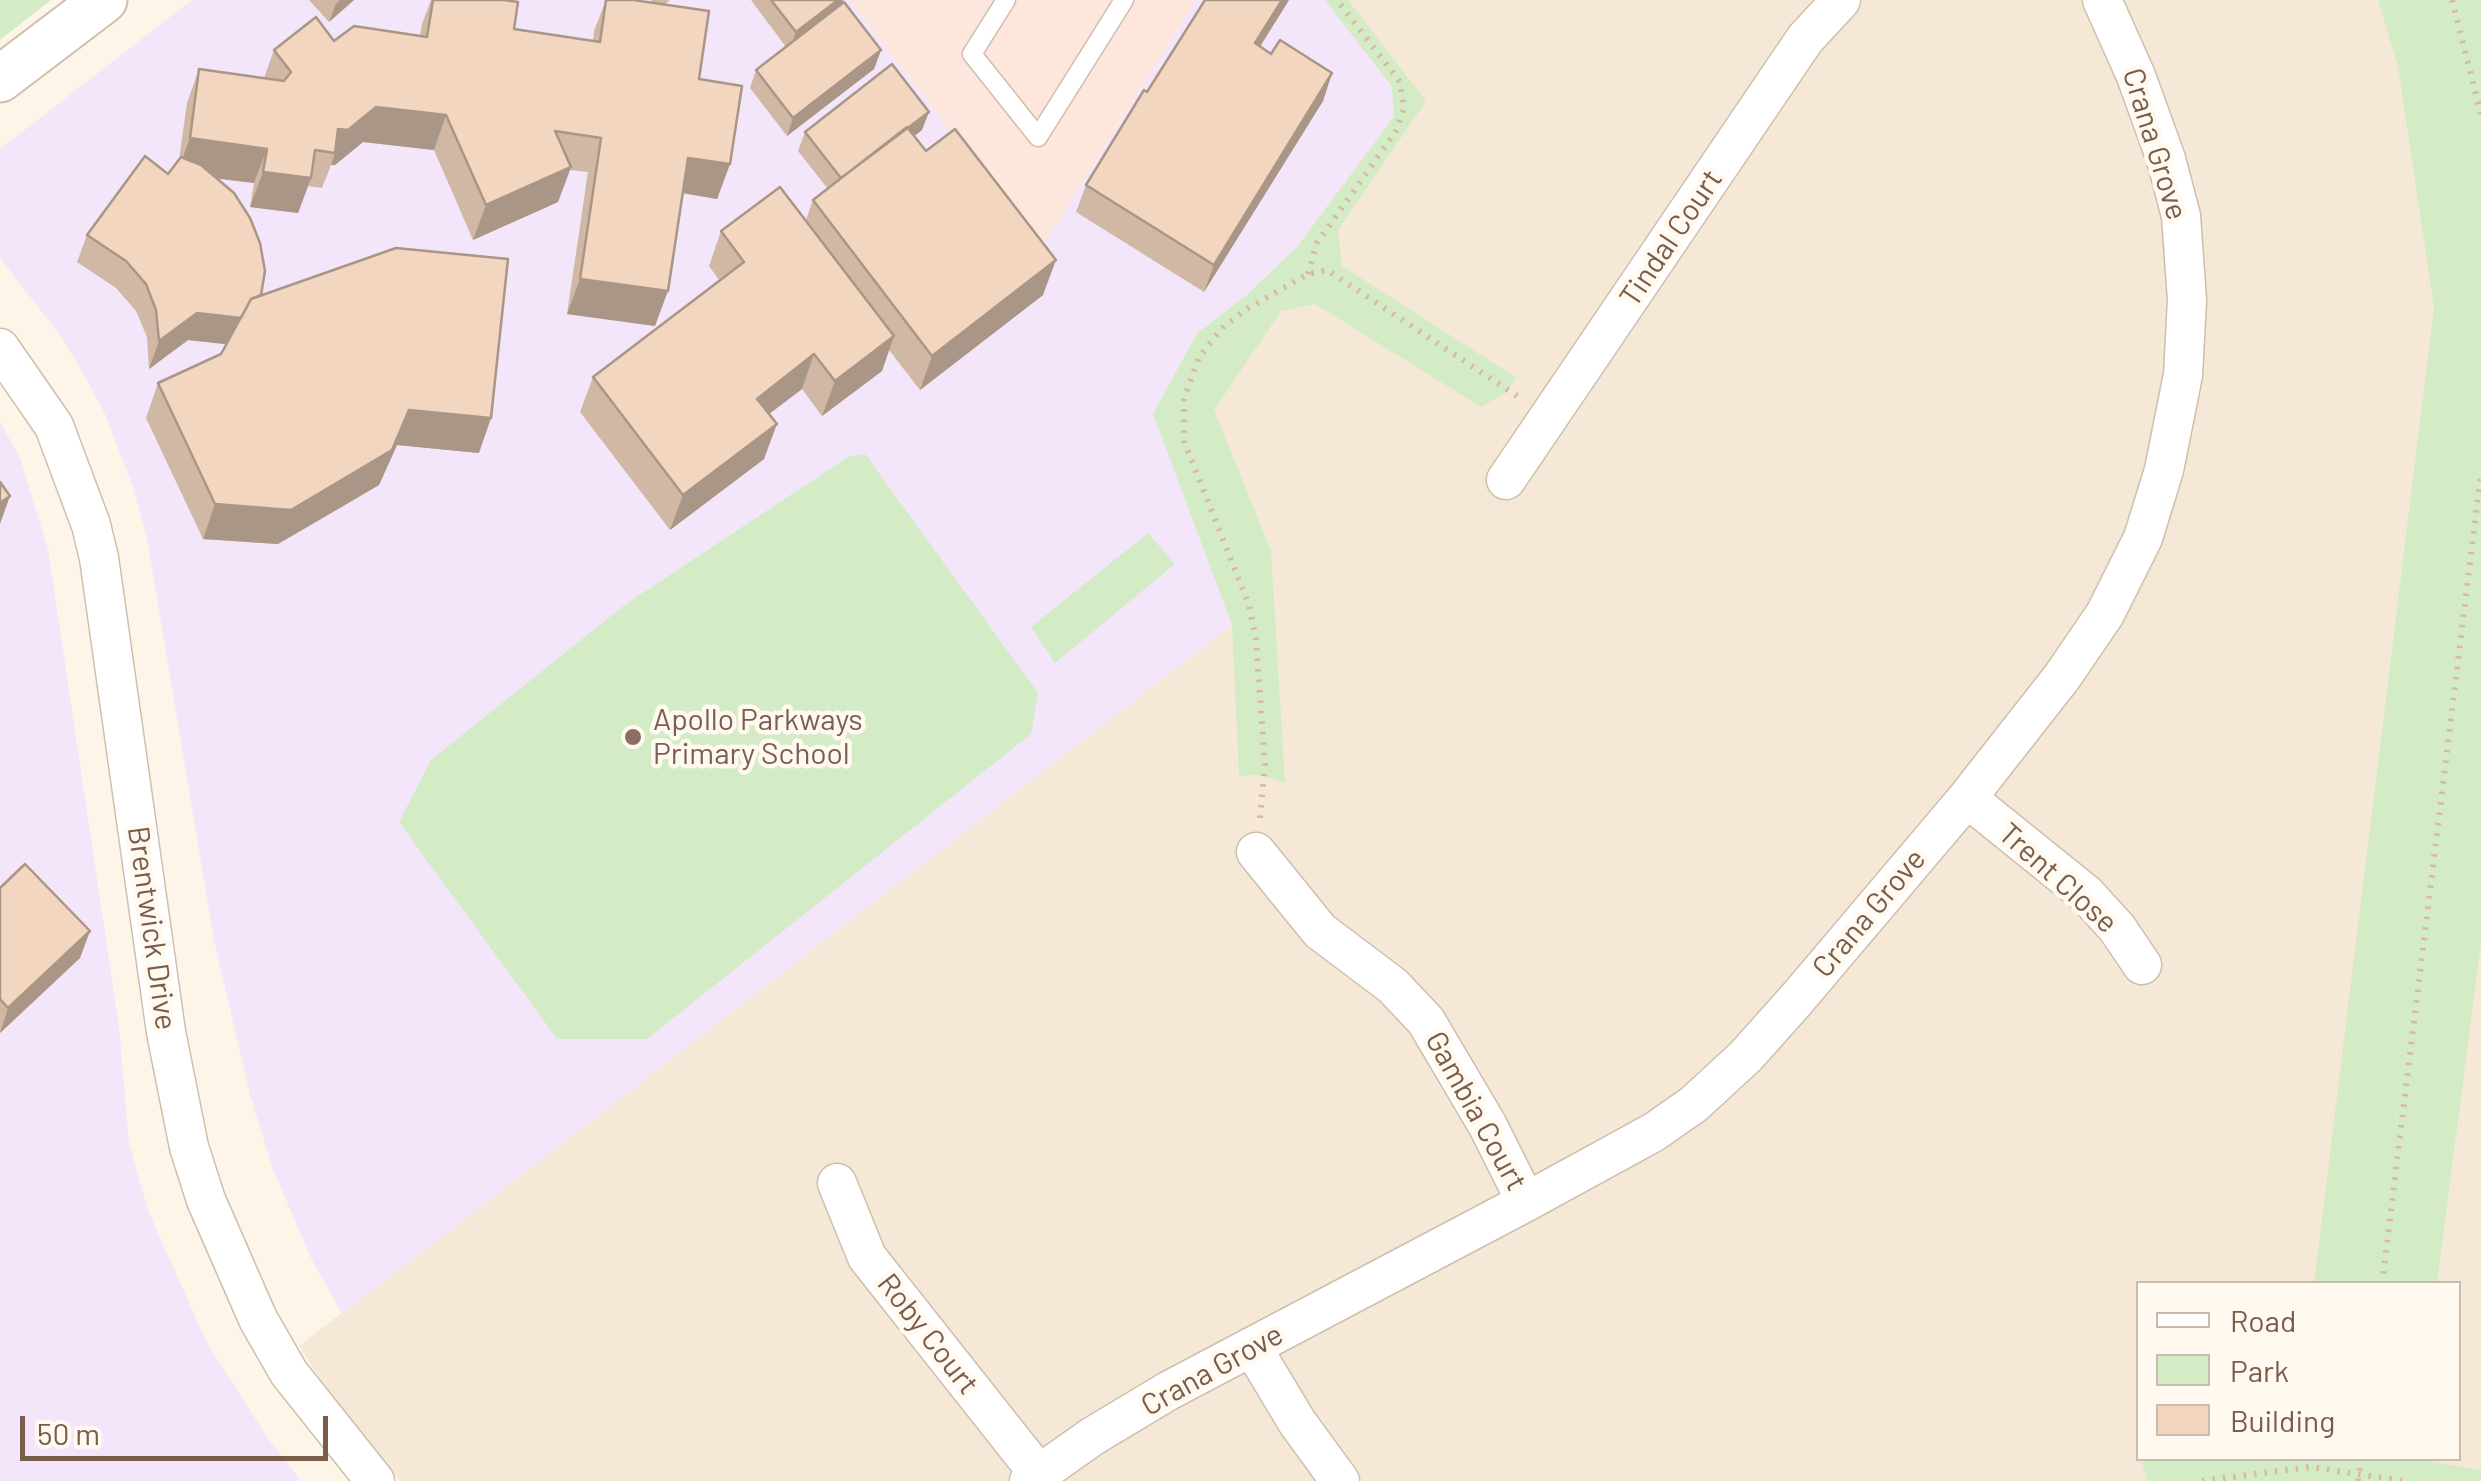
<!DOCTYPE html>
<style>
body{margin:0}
#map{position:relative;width:2481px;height:1481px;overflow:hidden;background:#fdf6e8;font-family:Barlow,sans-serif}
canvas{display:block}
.legend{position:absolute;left:2136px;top:1281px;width:325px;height:180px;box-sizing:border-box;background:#fff9ef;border:2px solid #c9bbad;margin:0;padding:12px 18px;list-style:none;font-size:30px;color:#795d4b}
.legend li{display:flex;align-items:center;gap:20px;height:50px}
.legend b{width:50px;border:2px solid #c9bbad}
.scale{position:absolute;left:20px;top:1416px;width:308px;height:45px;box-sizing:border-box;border:5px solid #795d4b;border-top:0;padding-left:12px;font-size:30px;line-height:35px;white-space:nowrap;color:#795d4b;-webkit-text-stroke:8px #fff9ef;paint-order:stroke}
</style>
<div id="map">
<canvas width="2481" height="1481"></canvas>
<ul class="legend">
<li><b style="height:12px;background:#fff"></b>Road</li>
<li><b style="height:28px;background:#d4ecc6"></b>Park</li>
<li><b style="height:28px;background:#f3d6bf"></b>Building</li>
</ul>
<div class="scale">50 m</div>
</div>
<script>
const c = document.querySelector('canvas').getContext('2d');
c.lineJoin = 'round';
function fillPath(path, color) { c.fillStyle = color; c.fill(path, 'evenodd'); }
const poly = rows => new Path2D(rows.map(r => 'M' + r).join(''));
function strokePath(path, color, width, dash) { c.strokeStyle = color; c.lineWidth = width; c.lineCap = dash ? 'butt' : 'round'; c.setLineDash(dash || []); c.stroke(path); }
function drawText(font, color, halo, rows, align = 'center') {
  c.font = font + ' Barlow,sans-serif'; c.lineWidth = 9; c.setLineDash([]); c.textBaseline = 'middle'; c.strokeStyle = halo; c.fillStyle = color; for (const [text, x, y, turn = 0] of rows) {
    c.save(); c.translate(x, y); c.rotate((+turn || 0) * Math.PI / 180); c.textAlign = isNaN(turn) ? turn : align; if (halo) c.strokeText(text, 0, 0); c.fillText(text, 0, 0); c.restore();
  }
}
fillPath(poly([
 [1325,0,2481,0,2481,1481,400,1481,333,1399,299,1346,1231,625,1153,414,1392,87],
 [2138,1284,2458,1284,2458,1458,2138,1458]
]), '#f5e8d6');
fillPath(poly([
 [849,0,1196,0,1042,248]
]), '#fde7dc');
fillPath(poly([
 [192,0,849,0,1042,248,1196,0,1325,0,1392,87,1394,116,1297,247,1247,295,1197,333,1154,414,1232,625,342,1314,311,1258,273,1169,250,1095,214,940,147,539,133,487,105,414,83,373,63,339,0,258,0,149],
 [0,422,20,458,48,549,119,1027,129,1144,149,1213,207,1343,267,1437,301,1481,0,1481]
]), '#f3e5fa');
fillPath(poly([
 [0,0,51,0,0,40],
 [1325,0,1348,0,1426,101,1338,230,1342,266,1517,378,1505,393,1481,407,1315,304,1281,311,1214,410,1271,551,1285,782,1258,775,1239,776,1232,625,1153,414,1197,333,1247,295,1297,247,1394,117,1392,87],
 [2378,0,2481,0,2481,943,2437,1283,2314,1283,2434,308,2398,67],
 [865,454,1038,693,1031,734,647,1039,557,1039,399,822,431,760,626,604,848,457],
 [1148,533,1175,564,1055,663,1031,627],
 [2162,1458,2414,1459,2481,1470,2481,1481,2147,1481,2142,1462]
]), '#d4ecc6');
const service = poly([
 [1006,0,972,54,1038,137,1124,0]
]);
const minor = poly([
 [0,348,54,426,91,525,99,558,166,1032,189,1147,206,1200,258,1319,289,1373,375,1481],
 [1506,480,1805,39,1841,0],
 [1967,798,2086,894,2117,928,2142,965],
 [1256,852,1320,931,1393,986,1426,1021,1488,1126,1526,1202],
 [837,1183,867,1257,1038,1473],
 [1252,1347,1297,1422,1340,1481],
 [1029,1481,1093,1436,1168,1391,1526,1202,1654,1132,1694,1104,1746,1056,1796,1000,1967,798,2062,677,2105,614,2143,538,2164,470,2183,375,2187,300,2181,216,2166,159,2136,76,2102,0]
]);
const tertiary = poly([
 [0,79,104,0]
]);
strokePath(service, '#d0bead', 21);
strokePath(minor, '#d0bead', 41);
strokePath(tertiary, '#d0bead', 49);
strokePath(poly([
 [2452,0,2481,114],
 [1308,274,1317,243,1396,131,1404,108,1400,82,1337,0],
 [1260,818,1265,765,1256,640,1249,605,1184,441,1184,399,1199,357,1224,326,1247,309,1308,274,1327,270,1520,398],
 [2382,1284,2481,473],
 [2202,1481,2310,1467,2404,1481],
 [2358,1481,2361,1458]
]), '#d9b9a2', 6, [2.5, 8]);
strokePath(service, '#fff', 18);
strokePath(minor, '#fff', 38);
strokePath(tertiary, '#fff', 45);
fillPath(poly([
 [309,0,354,0,329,22],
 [431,0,504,0,514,29,593,41,594,31,606,0,633,0,653,3,651,0,670,0,664,5,699,79,730,164,717,199,683,193,655,326,567,314,588,172,570,170,558,202,473,240,434,150,363,142,335,165,331,165,322,188,308,186,298,213,250,207,254,183,217,179,261,295,479,453,397,445,379,485,278,544,203,539,146,418,158,383,221,354,226,344,188,340,149,369,147,337,136,311,116,288,77,262,87,235,168,174,179,160,187,103,199,69,264,78,274,50,334,41,420,36,422,24],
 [751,0,843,0,841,4,881,50,874,69,787,136,750,88,756,70,786,47],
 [1289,0,1260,47,1271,54,1332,73,1323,101,1204,292,1076,212,1086,185],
 [922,130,914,136,1043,295,920,390,889,350,882,371,822,416,802,389,769,414,764,459,670,530,580,412,593,377,719,280,709,266,721,231,806,220,813,200,828,189,798,151,805,132],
 [0,888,80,958,0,1033]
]), '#d1b8a4');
fillPath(poly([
 [340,0,354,0,329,22,336,4],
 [838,0,843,0,838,14,789,51,796,32],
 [1282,0,1289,0,1245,70,1255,43],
 [881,50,874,69,787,136,793,118],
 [1332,73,1323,101,1204,292,1214,265],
 [376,107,446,115,434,150,363,142,335,165,331,165,335,153,338,129],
 [929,112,922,130,835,198,842,179],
 [190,138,267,149,254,183,177,173],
 [688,158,730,164,717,199,676,192],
 [571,167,558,202,473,240,486,205],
 [263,172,311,178,298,213,250,207],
 [1056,260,1043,295,920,390,932,356],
 [580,279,668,291,655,326,567,314],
 [197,313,242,318,233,345,188,340,149,369,159,341],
 [894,336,882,371,822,416,835,381],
 [814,354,802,389,744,433,757,399],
 [409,410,491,418,479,453,397,445,379,485,278,544,203,539,215,504],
 [777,424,764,459,670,530,683,495],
 [10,496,0,524,0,503],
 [90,931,80,958,0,1033,8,1008]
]), '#aa9686');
const building = poly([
 [433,0,504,0,518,2,514,29,600,42,606,0,633,0,709,11,699,79,742,86,730,164,688,158,668,291,580,279,601,138,555,131,571,167,486,205,446,115,376,107,348,130,338,129,335,153,315,150,311,178,263,172,267,149,190,138,199,69,284,81,291,72,274,50,316,17,334,41,354,26,427,37,433,0],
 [771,0,838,0,796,32,771,0],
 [1205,0,1282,0,1255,43,1271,54,1280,40,1332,73,1214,265,1086,185,1144,90,1147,92,1205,0],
 [844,2,881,50,793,118,756,70,844,2],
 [892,64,929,112,841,178,805,132,892,64],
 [907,127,926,151,955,129,1056,260,932,356,813,200,907,127],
 [145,156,168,174,181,157,201,165,234,193,250,218,260,243,265,271,261,295,251,299,241,318,197,313,159,341,156,310,146,284,126,261,87,235,145,156],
 [780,187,894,336,835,381,814,354,757,399,777,424,683,495,593,377,744,262,721,231,780,187],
 [396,248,508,259,491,418,409,410,392,450,291,510,215,504,158,383,221,354,251,299,396,248],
 [0,482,10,496,0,503,0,482],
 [25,864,90,931,8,1008,0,999,0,888,25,864]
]);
fillPath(building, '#f3d6bf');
strokePath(building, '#aa9686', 2.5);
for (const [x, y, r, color] of [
 [633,737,10,"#8d6e63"]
]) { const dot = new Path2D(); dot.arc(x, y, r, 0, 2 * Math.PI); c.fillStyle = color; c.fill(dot); strokePath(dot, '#fff9ef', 4); }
drawText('30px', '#795d4b', '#fff9ef', [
 ["Crana Grove",2155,144,73],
 ["Tindal Court",1671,238,-56],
 ["Trent Close",2058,878,42],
 ["Crana Grove",1869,913,-50],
 ["Brentwick Drive",152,928,82],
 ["Gambia Court",1476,1111,61],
 ["Roby Court",928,1334,52],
 ["Crana Grove",1212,1370,-29]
]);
drawText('30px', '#785e54', '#fff9ef', [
 ["Apollo Parkways",653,720],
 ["Primary School",653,754]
], 'left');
</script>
